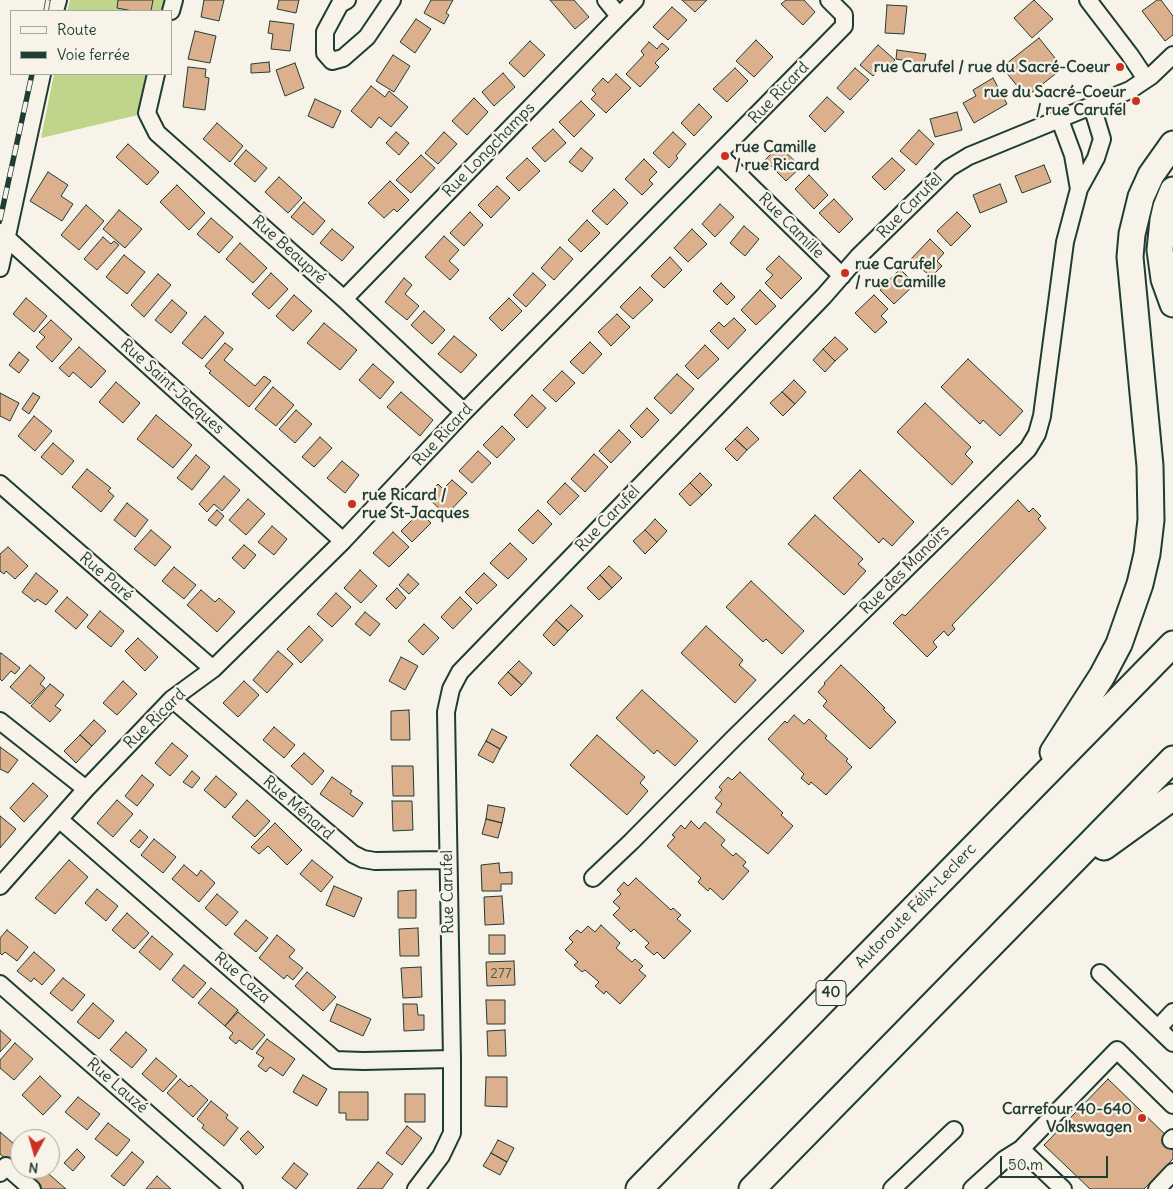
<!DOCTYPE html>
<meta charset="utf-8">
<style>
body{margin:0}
#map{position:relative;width:1173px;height:1189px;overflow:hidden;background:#f7f3e8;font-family:Delius,sans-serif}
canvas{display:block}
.legend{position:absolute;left:10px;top:10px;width:162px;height:65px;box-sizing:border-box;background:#f7f3e8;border:1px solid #a1aaa0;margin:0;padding:6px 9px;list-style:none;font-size:15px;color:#1f3d34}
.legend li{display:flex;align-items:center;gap:10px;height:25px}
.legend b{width:25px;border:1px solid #a1aaa0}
.north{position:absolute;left:10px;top:1129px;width:50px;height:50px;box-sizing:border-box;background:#f7f3e8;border:1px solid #a1aaa0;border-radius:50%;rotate:186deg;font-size:14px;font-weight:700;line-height:20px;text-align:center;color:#1f3d34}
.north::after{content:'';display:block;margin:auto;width:18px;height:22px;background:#c8321e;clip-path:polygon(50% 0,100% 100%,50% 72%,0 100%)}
.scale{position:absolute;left:1000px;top:1156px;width:108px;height:22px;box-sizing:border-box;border:2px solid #1f3d34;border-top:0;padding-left:6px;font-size:15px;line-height:18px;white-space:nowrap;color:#1f3d34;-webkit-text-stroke:4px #f7f3e8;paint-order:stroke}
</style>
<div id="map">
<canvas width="1173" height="1189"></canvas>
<ul class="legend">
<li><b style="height:6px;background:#f7f3e8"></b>Route</li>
<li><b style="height:6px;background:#1f3d34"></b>Voie ferrée</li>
</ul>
<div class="north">N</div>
<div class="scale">50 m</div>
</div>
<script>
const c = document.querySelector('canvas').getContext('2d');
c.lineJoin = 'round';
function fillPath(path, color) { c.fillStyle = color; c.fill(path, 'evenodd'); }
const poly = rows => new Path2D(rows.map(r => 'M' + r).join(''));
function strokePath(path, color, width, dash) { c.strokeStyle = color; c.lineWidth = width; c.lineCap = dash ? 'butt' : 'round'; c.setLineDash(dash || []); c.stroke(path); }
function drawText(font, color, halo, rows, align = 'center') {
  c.font = font + ' Delius,sans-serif'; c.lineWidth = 4.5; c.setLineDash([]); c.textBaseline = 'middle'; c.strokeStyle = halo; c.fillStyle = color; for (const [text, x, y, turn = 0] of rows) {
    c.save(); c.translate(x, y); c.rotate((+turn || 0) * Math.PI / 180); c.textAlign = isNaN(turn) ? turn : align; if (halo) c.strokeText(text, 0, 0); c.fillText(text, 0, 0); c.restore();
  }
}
fillPath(poly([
 [70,0,167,0,164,11,67,11],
 [54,74,151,74,142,114,41,138]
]), '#bfd58b');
const building = poly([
 [118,0,153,0,151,11,133,11,117,8,118,0],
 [204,0,224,0,219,21,201,17,204,0],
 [279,0,299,0,296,13,277,9,279,0],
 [431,0,453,0,446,13,449,15,444,24,424,13,431,0],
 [550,0,574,0,589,17,575,29,550,0],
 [682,0,707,0,695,12,682,0],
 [786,0,804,0,815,12,803,25,781,4,786,0],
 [1034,0,1053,19,1032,38,1014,18,1034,0],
 [1157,0,1161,0,1173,16,1173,35,1165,41,1142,11,1157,0],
 [887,5,907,6,904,34,885,33,887,5],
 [672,7,687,20,668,40,653,27,672,7],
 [416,19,431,29,415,53,400,42,416,19],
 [270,21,294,24,290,51,271,49,273,34,268,33,270,21],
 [195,31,216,36,210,63,188,59,195,31],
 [1039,38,1063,68,1026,97,1002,67,1039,38],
 [756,40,773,57,754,77,736,61,756,40],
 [530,41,545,55,524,77,509,63,530,41],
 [649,42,657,49,662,43,669,49,655,63,659,67,640,87,626,74,644,55,641,51,649,42],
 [878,45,895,60,885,73,880,69,873,76,860,65,878,45],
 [897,50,926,54,924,64,896,59,897,50],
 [393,55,410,66,394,92,376,81,393,55],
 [269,62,270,72,251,73,251,64,269,62],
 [295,63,304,88,285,96,276,70,295,63],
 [188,67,206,69,205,77,209,78,205,110,183,107,188,67],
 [735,68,748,81,727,102,713,89,735,68],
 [855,68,869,80,850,100,837,88,855,68],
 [503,73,515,87,494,106,482,92,503,73],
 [616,74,631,88,606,113,591,99,596,94,592,90,603,78,608,83,616,74],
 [993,78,1007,104,974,123,963,103,976,96,973,90,993,78],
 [371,86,385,97,389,91,408,107,391,127,379,117,371,128,351,111,371,86],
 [827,97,844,112,825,132,809,116,827,97],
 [474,98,488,112,467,135,452,121,474,98],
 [315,99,341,111,333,128,308,116,315,99],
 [581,101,595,115,574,137,559,122,581,101],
 [699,104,712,117,694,136,681,123,699,104],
 [957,112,962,130,935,137,930,119,957,112],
 [217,123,243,146,230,162,203,139,217,123],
 [553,129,566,143,545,162,532,148,553,129],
 [919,130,934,144,916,165,900,151,919,130],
 [396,132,409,143,399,155,386,143,396,132],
 [444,132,457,144,438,164,425,153,444,132],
 [673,132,686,144,676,156,678,158,669,168,653,153,673,132],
 [128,144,159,172,147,185,116,157,128,144],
 [779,146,801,167,786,181,765,160,779,146],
 [581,148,593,158,582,172,569,162,581,148],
 [246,150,267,168,255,182,234,164,246,150],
 [421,155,435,168,411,193,396,180,421,155],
 [527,158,540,171,519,191,506,178,527,158],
 [892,158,905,170,885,190,872,177,892,158],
 [644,159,657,172,649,180,653,184,642,195,625,179,644,159],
 [1044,165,1051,182,1022,193,1015,176,1044,165],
 [48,172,68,185,61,196,73,204,62,221,30,201,48,172],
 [809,175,828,195,814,209,795,189,809,175],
 [279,177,302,198,288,213,265,192,279,177],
 [390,181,409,200,397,212,394,209,384,218,368,203,390,181],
 [1000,184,1007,202,980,213,973,195,1000,184],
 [177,185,205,213,189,230,160,202,177,185],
 [497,186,510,198,491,218,478,205,497,186],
 [614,189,628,203,607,225,592,211,614,189],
 [834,199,853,219,839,233,819,213,834,199],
 [304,202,325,221,313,235,291,217,304,202],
 [720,204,734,217,715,237,702,224,720,204],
 [86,205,104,221,79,250,61,235,86,205],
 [119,210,142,229,125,248,103,229,119,210],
 [470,212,483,225,464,246,450,233,470,212],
 [957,212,971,226,951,246,937,231,957,212],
 [211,218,233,237,219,253,197,234,211,218],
 [587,220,600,233,581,252,568,240,587,220],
 [744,226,759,239,745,256,730,243,744,226],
 [332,229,354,247,342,261,320,243,332,229],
 [692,229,707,244,688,262,674,248,692,229],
 [444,236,459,250,449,261,459,270,450,280,425,257,444,236],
 [103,237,111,244,114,241,119,245,97,270,84,259,103,237],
 [930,239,944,253,937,261,942,266,931,277,911,259,930,239],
 [240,243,267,268,253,283,226,259,240,243],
 [560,247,573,259,554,280,541,268,560,247],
 [124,255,145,272,127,294,106,277,124,255],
 [779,256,802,278,781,299,765,283,773,275,766,269,779,256],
 [670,257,682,270,664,288,651,276,670,257],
 [900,269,915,284,894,304,880,290,900,269],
 [271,273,288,289,269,309,252,294,271,273],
 [533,273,546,285,526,307,513,295,533,273],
 [158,274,171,285,144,317,131,305,158,274],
 [404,278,412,285,405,294,419,306,407,320,385,302,404,278],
 [721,283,735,297,727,305,713,291,721,283],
 [640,287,653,300,633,319,620,307,640,287],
 [760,290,776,306,756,325,741,310,760,290],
 [294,295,312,311,293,331,276,316,294,295],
 [874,295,888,309,881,316,887,322,875,333,855,313,874,295],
 [26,298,47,316,34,332,13,314,26,298],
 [509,298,522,311,502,331,489,318,509,298],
 [172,300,187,313,171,333,155,320,172,300],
 [424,311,445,330,432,344,411,325,424,311],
 [617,314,630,327,611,346,598,332,617,314],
 [205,316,224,333,202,359,182,343,205,316],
 [734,318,746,330,728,349,710,331,719,322,724,327,734,318],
 [51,320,72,339,52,362,36,347,45,337,39,332,51,320],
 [324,323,357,350,340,370,307,343,324,323],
 [454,336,477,355,461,373,438,354,454,336],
 [835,337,848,349,835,361,823,349,835,337],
 [590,342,602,354,583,374,570,362,590,342],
 [225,343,233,349,224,360,255,386,264,376,271,381,249,407,209,373,211,371,205,366,225,343],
 [705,345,719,359,698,379,685,366,705,345],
 [79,347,106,371,91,388,73,372,69,377,59,368,79,347],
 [823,349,835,361,825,372,813,360,823,349],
 [19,352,29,360,19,373,9,365,19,352],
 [968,359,1023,411,1000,436,983,420,980,424,941,387,968,359],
 [373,364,394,382,380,399,359,380,373,364],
 [562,371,575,383,556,402,543,390,562,371],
 [677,374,694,389,671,414,654,398,677,374],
 [794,380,806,392,795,404,782,392,794,380],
 [116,382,140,403,123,423,99,402,116,382],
 [273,387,294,405,276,426,255,409,273,387],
 [401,392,433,420,420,436,387,407,401,392],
 [782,392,795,404,783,416,770,403,782,392],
 [0,393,19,403,10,421,0,416,0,393],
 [33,393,40,397,29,414,22,409,33,393],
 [532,395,546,408,527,428,514,415,532,395],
 [925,403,971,447,965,454,973,462,952,485,897,432,925,403],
 [647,408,659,420,642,438,630,426,647,408],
 [296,410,312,424,295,443,279,429,296,410],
 [156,415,192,445,173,468,137,439,156,415],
 [34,416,52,431,35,451,18,436,34,416],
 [502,426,515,439,497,458,483,445,502,426],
 [747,427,759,439,747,450,735,439,747,427],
 [619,430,631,442,611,463,599,451,619,430],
 [320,437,332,448,314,467,302,457,320,437],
 [735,439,747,450,737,461,725,449,735,439],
 [53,443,74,461,62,475,41,457,53,443],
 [478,451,491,463,472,483,459,471,478,451],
 [594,454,608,467,585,492,571,479,594,454],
 [196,455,210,467,192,490,177,478,196,455],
 [342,461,359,475,345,493,327,478,342,461],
 [87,469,111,488,108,491,114,496,101,512,72,487,87,469],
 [860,470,914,522,892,546,883,538,879,543,833,498,860,470],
 [700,473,712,485,702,495,690,483,700,473],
 [224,476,240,490,222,511,214,504,207,512,199,504,224,476],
 [452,480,467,493,446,515,426,496,438,484,443,489,452,480],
 [565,483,579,496,560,515,547,502,565,483],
 [690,483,702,495,690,506,679,494,690,483],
 [248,499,265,514,246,535,229,520,248,499],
 [1018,500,1029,512,1033,508,1041,516,1038,519,1046,528,952,625,955,629,948,636,944,631,933,642,937,647,927,657,893,623,902,614,905,616,1018,500],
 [127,503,148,520,135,537,114,520,127,503],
 [217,510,224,516,216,526,208,520,217,510],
 [538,510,552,524,533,544,518,530,538,510],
 [420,512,431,523,412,542,401,531,420,512],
 [815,515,863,559,858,564,866,571,844,595,788,544,815,515],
 [655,519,667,531,657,542,645,530,655,519],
 [272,526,287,539,274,555,258,542,272,526],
 [151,530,171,547,155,566,134,549,151,530],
 [645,530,657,542,645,554,633,541,645,530],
 [393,532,409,547,389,567,373,553,393,532],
 [510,543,527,559,508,579,490,563,510,543],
 [244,545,256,555,244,569,232,558,244,545],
 [8,547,28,566,15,579,6,571,4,574,0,571,0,554,8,547],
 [609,566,622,578,612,588,600,575,609,566],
 [174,567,196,585,184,599,162,581,174,567],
 [360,570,377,586,361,603,344,588,360,570],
 [36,573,58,591,46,605,37,599,35,602,22,592,36,573],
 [484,573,497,585,477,604,465,592,484,573],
 [408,574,419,584,409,594,399,585,408,574],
 [600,575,612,588,599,600,587,588,600,575],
 [751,581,804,631,782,654,766,639,763,642,726,607,751,581],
 [397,588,406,598,396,609,386,599,397,588],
 [201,590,215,602,219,598,235,612,217,632,187,605,201,590],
 [336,593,351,607,332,627,317,614,336,593],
 [67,597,88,615,76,629,55,611,67,597],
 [460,597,472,609,453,629,441,617,460,597],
 [571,605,583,616,568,631,556,620,571,605],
 [100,611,124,631,111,647,87,627,100,611],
 [365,612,380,624,370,636,355,624,365,612],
 [556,620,568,631,554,646,543,635,556,620],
 [424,624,439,638,423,655,408,641,424,624],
 [309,626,323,640,301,663,287,649,309,626],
 [706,626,743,660,739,665,756,680,735,703,681,653,706,626],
 [138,638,158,657,145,671,125,651,138,638],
 [278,651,293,664,267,693,253,680,278,651],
 [1,653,20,668,15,674,11,671,2,681,0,679,0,654,1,653],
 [401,657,418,666,405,690,389,681,401,657],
 [519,661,532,673,522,685,508,672,519,661],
 [30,665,45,678,40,684,45,688,30,704,10,687,30,665],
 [841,665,864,687,885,708,883,709,896,722,870,749,823,706,827,701,818,692,825,684,824,683,841,665],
 [508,672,522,685,511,696,498,683,508,672],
 [123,681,137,694,117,715,103,703,123,681],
 [244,681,259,695,238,717,223,703,244,681],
 [50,684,64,695,55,706,61,710,50,722,31,706,50,684],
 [642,690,698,741,675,766,657,750,654,754,616,718,642,690],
 [409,710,410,740,391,740,391,711,409,710],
 [794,715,804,724,809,719,827,736,825,738,848,759,846,761,852,767,826,795,811,782,809,785,801,778,804,774,768,739,785,721,787,723,794,715],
 [94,720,106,731,92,746,80,735,94,720],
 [274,727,295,745,284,758,263,740,274,727],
 [492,729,507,737,500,749,486,741,492,729],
 [80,735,92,746,76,763,64,751,80,735],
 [597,735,645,777,640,783,648,791,627,815,570,765,597,735],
 [486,741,500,749,493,763,478,755,486,741],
 [172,743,188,756,170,776,155,763,172,743],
 [0,747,18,760,8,773,0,769,0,747],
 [304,753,324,771,312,785,291,766,304,753],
 [392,766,413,766,414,796,393,796,392,766],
 [192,771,200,778,192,788,183,782,192,771],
 [740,772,783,813,781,815,793,826,768,854,716,812,722,804,715,798,722,790,719,787,728,777,732,780,740,772],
 [142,775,154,785,137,806,125,796,142,775],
 [216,776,237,794,225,808,204,790,216,776],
 [332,777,352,791,350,794,363,803,353,817,320,794,332,777],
 [33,783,48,796,24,822,10,808,33,783],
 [117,800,133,814,113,837,97,823,117,800],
 [247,800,270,821,255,837,232,817,247,800],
 [392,801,412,801,413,830,393,831,392,801],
 [488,805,505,808,502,823,486,819,488,805],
 [0,816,16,829,0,848,0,816],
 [486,819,502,823,498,838,482,834,486,819],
 [691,821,699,829,705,822,725,840,721,845,733,856,736,853,746,862,743,866,749,871,723,900,710,888,708,891,698,882,701,878,667,846,675,837,672,835,681,825,685,829,691,821],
 [275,823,302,850,287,865,268,846,259,854,251,847,275,823],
 [140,830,148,837,139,848,130,841,140,830],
 [154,839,176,857,163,873,141,855,154,839],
 [69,860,88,877,55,914,35,898,69,860],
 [312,860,333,877,321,892,300,874,312,860],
 [499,863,500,873,512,872,512,884,501,884,501,891,482,891,481,865,499,863],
 [184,865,197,876,201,870,215,883,199,902,172,879,184,865],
 [636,878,671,910,673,908,681,915,677,919,691,931,664,959,657,952,654,955,645,947,649,943,634,929,631,932,613,915,620,908,613,902,621,894,617,890,624,882,628,886,636,878],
 [334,886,362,898,354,917,326,905,334,886],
 [97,889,118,906,106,921,85,903,97,889],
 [416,890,416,918,398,918,398,891,416,890],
 [217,894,238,912,226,926,205,908,217,894],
 [502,896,504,924,485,925,484,897,502,896],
 [127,913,149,933,134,949,112,930,127,913],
 [246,920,268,938,256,952,234,934,246,920],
 [601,925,620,943,616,948,632,962,635,959,643,966,639,970,646,976,620,1004,606,991,604,994,595,986,599,982,585,970,582,972,574,965,578,962,565,950,573,942,569,938,577,930,581,933,588,926,595,932,601,925],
 [418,928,419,956,400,956,399,929,418,928],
 [7,930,28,947,17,961,5,952,2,955,0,953,0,938,7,930],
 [277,935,295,950,289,957,303,968,293,980,287,975,284,979,259,958,277,935],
 [489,935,505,935,505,954,489,954,489,935],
 [152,936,173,954,160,970,139,952,152,936],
 [34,952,55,970,42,985,34,978,31,982,17,971,34,952],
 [514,961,515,985,487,986,486,962,514,961],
 [184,965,206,983,193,998,172,980,184,965],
 [421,967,422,997,403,998,401,968,421,967],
 [307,972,336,997,323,1011,295,986,307,972],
 [63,978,85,995,72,1011,50,993,63,978],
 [211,988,238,1010,225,1026,198,1003,211,988],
 [486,1000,505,1000,505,1024,487,1024,486,1000],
 [93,1003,114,1021,99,1039,77,1022,93,1003],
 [337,1004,371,1019,363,1036,330,1021,337,1004],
 [403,1004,417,1004,418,1015,424,1015,424,1030,404,1031,403,1004],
 [238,1012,265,1035,252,1050,239,1040,236,1044,229,1038,233,1033,225,1026,238,1012],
 [0,1030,11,1040,0,1052,0,1030],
 [505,1030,506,1056,488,1056,487,1031,505,1030],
 [126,1032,147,1050,132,1068,110,1050,126,1032],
 [267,1039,295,1059,283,1076,270,1067,266,1072,258,1066,264,1058,256,1053,267,1039],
 [15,1043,33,1059,14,1080,0,1068,0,1060,15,1043],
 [156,1058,177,1076,163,1092,142,1074,156,1058],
 [303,1075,327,1089,317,1106,293,1092,303,1075],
 [40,1076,61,1096,43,1115,22,1095,40,1076],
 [486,1077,507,1077,507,1107,485,1106,486,1077],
 [180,1079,189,1087,191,1085,208,1100,193,1117,167,1093,180,1079],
 [1108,1079,1173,1142,1173,1159,1144,1189,1090,1189,1044,1145,1108,1079],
 [339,1092,368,1092,368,1120,346,1120,346,1113,339,1113,339,1092],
 [405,1094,425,1094,425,1122,405,1122,405,1094],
 [78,1097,100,1114,87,1130,65,1112,78,1097],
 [211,1101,228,1115,226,1118,238,1128,224,1146,202,1128,204,1125,197,1119,211,1101],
 [108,1123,130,1140,117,1156,95,1139,108,1123],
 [407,1126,422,1138,402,1165,386,1153,407,1126],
 [248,1131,264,1147,256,1155,240,1139,248,1131],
 [0,1132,20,1149,20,1169,43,1169,66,1189,40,1189,0,1154,0,1132],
 [498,1140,514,1148,507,1162,491,1153,498,1140],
 [77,1149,85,1157,73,1171,64,1163,77,1149],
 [132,1152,144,1162,124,1186,111,1176,132,1152],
 [491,1153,507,1162,500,1175,483,1166,491,1153],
 [378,1162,393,1174,382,1189,357,1189,378,1162],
 [294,1163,308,1174,296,1189,282,1178,294,1163],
 [157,1176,171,1189,146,1189,157,1176]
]);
fillPath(building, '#ddb08d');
strokePath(building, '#1f3d34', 1);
const minor = poly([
 [347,0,340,4,325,32,325,53,332,61,343,58,367,37,392,0],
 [606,0,619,16],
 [1088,0,1130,55,1146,79],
 [55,11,58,0],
 [171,11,174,0],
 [156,74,147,113,157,133,344,299,464,412],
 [1060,120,1073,155,1079,189],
 [719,155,842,276],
 [0,232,343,541],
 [0,268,42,74],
 [344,299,635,0],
 [0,484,213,669],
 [172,699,353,854,363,859,375,861,447,860],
 [0,721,86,789],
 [60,820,335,1060,363,1061,452,1059],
 [593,878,631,842,733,739,1028,449,1037,434,1042,416,1065,242,1079,189,1096,158,1102,139,1092,106],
 [0,886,86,789,172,699,213,669,343,541,464,412,844,26,844,15,829,0],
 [1100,973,1173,1043],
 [0,984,234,1189],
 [1158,1028,1173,1012],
 [1171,1140,1173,1138],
 [0,1173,6,1166,32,1189],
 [416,1189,441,1156,452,1133,452,1059,446,712,451,689,460,672,824,296,858,257,949,168,969,156,1130,90,1151,76,1173,55],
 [892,1189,954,1130],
 [972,1189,1005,1159,1021,1149],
 [1063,1189,1021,1149,1117,1050,1173,1105],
 [1157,1189,1173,1172]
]);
const highway = poly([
 [1173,190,1166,207,1163,220,1160,250,1164,279,1173,304],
 [1053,752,1102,676,1119,644,1140,584,1147,554,1151,520,1150,466,1130,257,1132,234,1141,197,1151,175,1173,144],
 [1104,847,1173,797],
 [639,1189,1173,644],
 [752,1189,1173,759]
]);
strokePath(minor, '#1f3d34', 20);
strokePath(highway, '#1f3d34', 29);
strokePath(minor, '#f7f3e8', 16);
strokePath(highway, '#f7f3e8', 25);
const rail = poly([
 [46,11,48,0],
 [0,220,32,74]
]);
strokePath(rail, '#1f3d34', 5.5);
strokePath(rail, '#f7f3e8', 4, [11]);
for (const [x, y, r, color] of [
 [1120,67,5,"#c8321e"],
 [1136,101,5,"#c8321e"],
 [725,156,5,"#c8321e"],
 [845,273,5,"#c8321e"],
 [352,504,5,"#c8321e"],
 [1142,1118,5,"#c8321e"]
]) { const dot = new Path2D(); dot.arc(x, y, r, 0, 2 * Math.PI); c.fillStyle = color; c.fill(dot); strokePath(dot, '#f7f3e8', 2); }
drawText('14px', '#4e5a4a', null, [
 ["277",501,974]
]);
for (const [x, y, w] of [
 [831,993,30]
]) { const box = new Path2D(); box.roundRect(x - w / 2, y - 12.5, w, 25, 4); c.fillStyle = '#f7f3e8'; c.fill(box); strokePath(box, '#1f3d34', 1); }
drawText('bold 15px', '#1f3d34', null, [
 ["40",831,993]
]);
drawText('bold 16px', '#1f3d34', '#f7f3e8', [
 ["rue Carufel / rue du Sacré-Coeur",1110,67],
 ["rue du Sacré-Coeur",1126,92],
 ["/ rue Carufel",1126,110],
 ["rue Camille",735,147,"left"],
 ["/ rue Ricard",735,165,"left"],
 ["rue Carufel",855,264,"left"],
 ["/ rue Camille",855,282,"left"],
 ["rue Ricard /",362,495,"left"],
 ["rue St-Jacques",362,513,"left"],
 ["Carrefour 40-640",1132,1109],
 ["Volkswagen",1132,1127]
], 'right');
drawText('16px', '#1f3d34', '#f7f3e8', [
 ["Rue Ricard",779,93,-46],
 ["Rue Longchamps",489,150,-46],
 ["Rue Carufel",910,206,-45],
 ["Rue Camille",791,226,45],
 ["Rue Beaupré",289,250,42],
 ["Rue Saint-Jacques",172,387,42],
 ["Rue Ricard",443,435,-47],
 ["Rue Carufel",608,519,-46],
 ["Rue des Manoirs",905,570,-45],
 ["Rue Paré",106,577,41],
 ["Rue Ricard",155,719,-44],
 ["Rue Ménard",298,808,41],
 ["Rue Carufel",448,892,-91],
 ["Autoroute Félix-Leclerc",916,906,-46],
 ["Rue Caza",242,978,41],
 ["Rue Lauzé",117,1086,41]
]);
</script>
